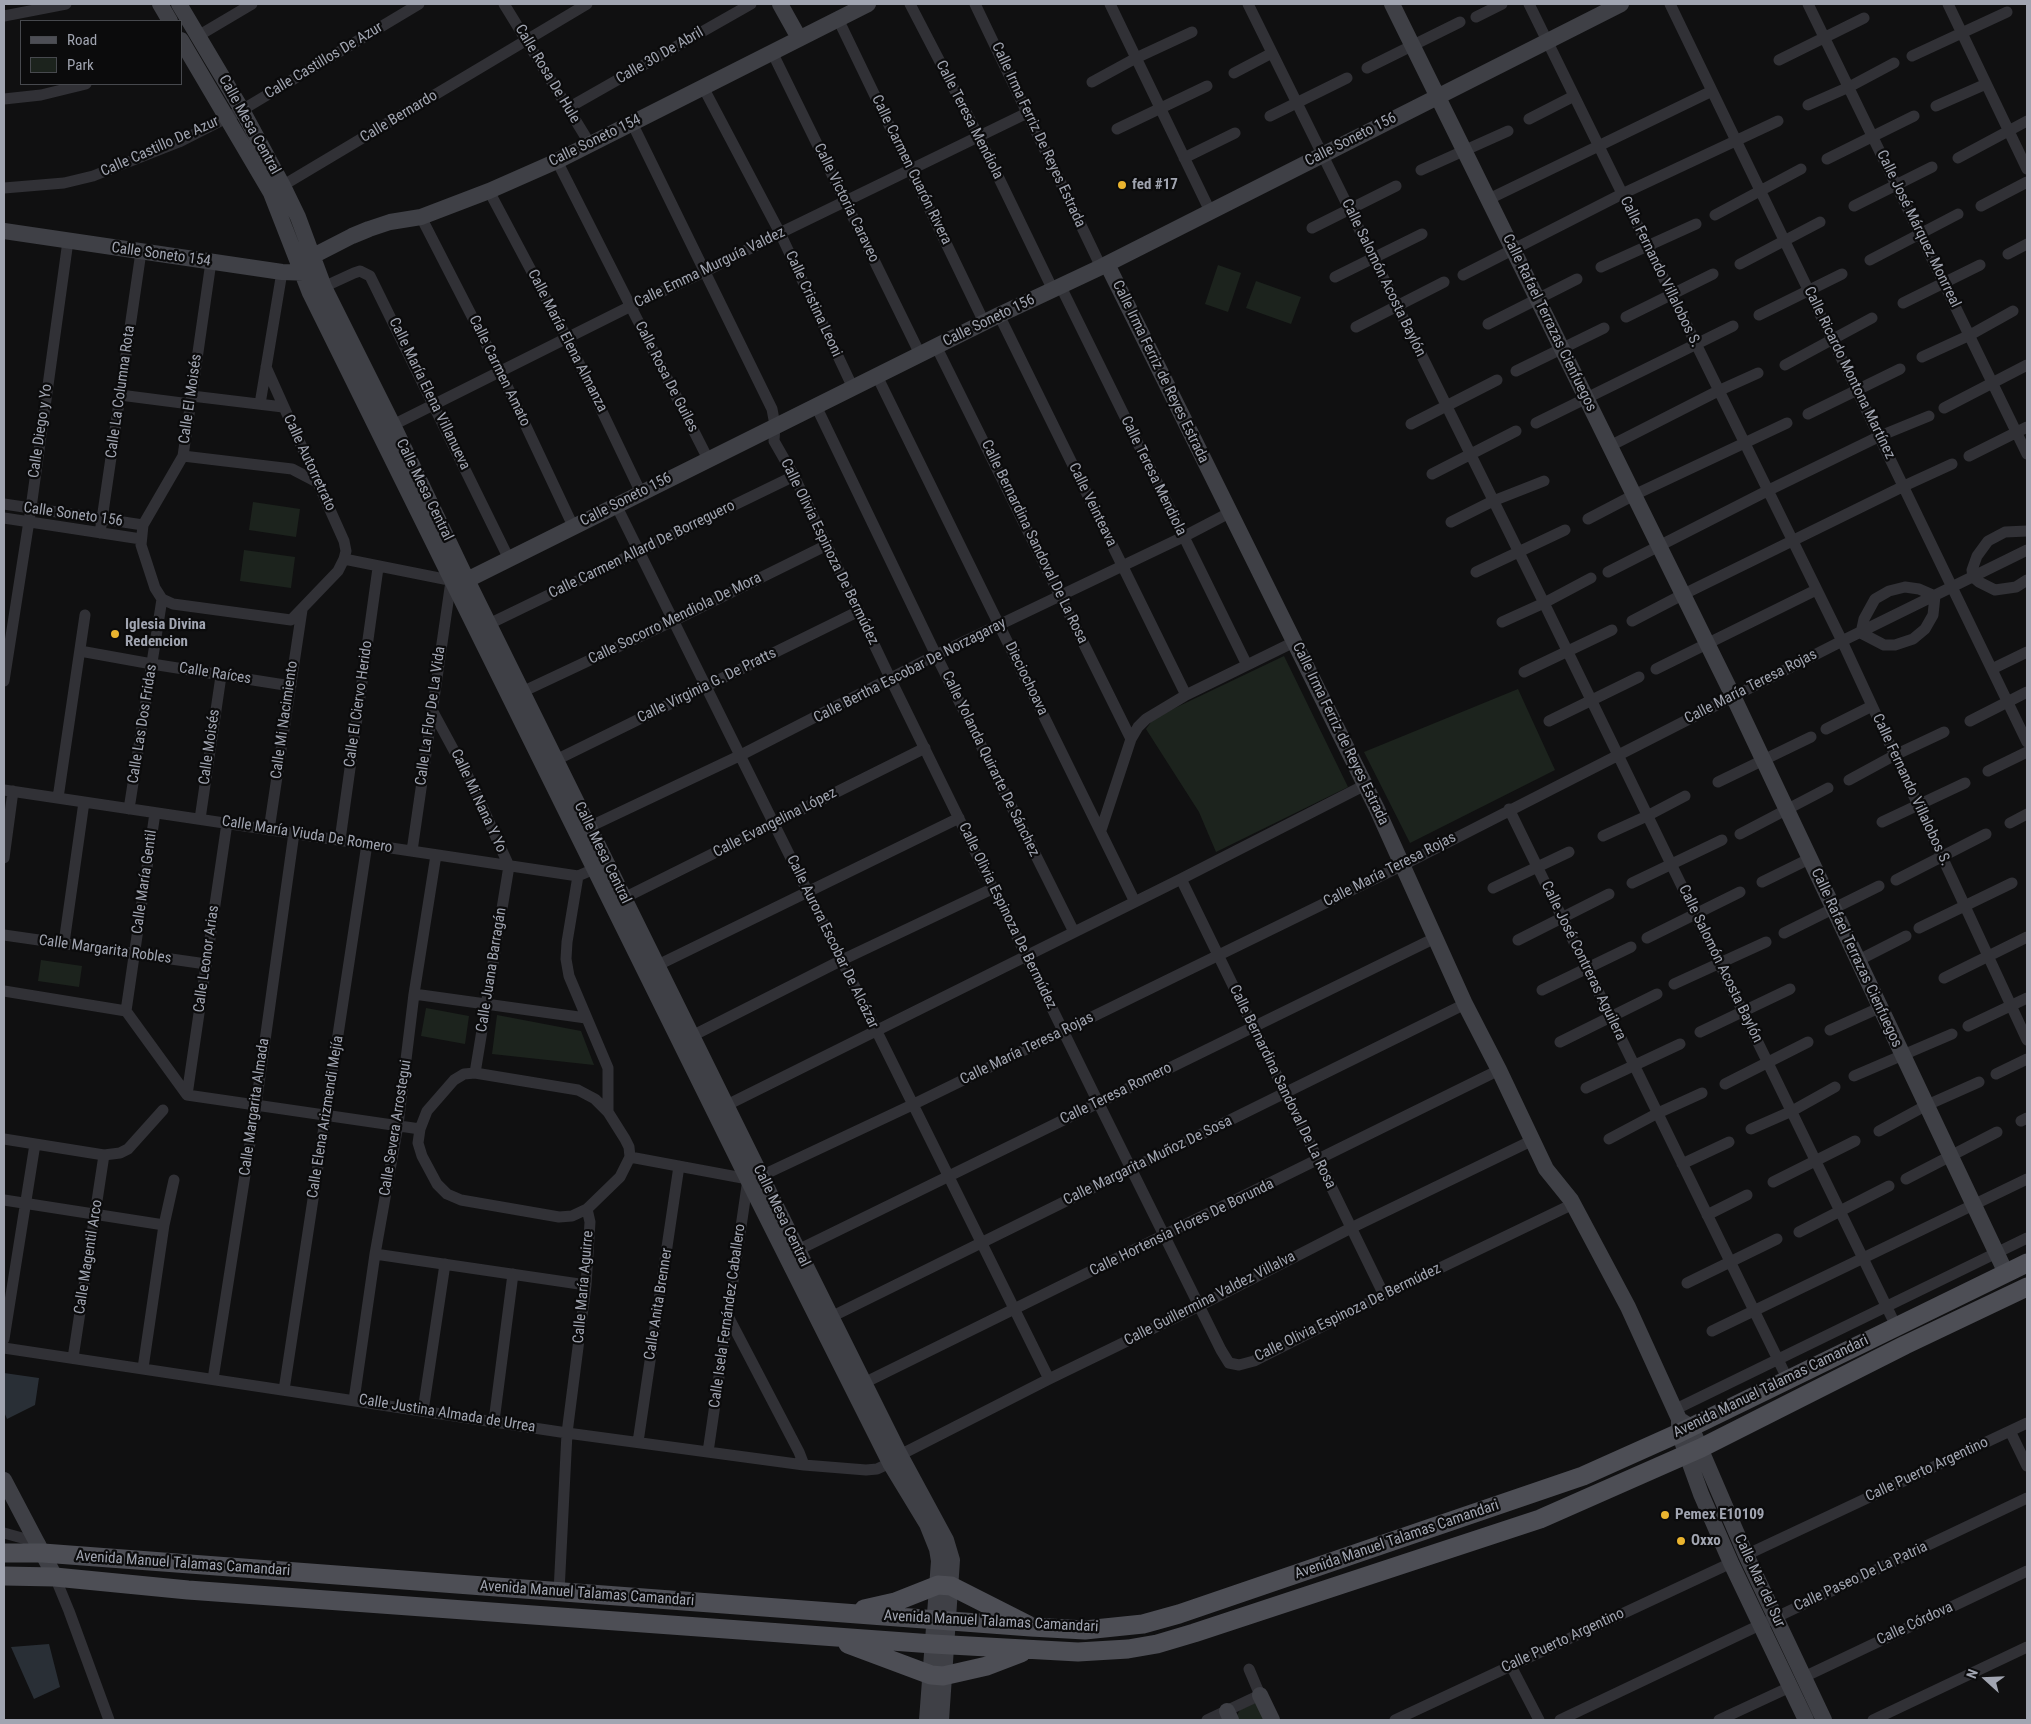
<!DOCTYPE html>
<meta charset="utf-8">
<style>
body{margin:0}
#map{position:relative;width:2031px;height:1724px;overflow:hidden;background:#101011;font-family:"Roboto Condensed",sans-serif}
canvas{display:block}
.frame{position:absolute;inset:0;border:5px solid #a1a5b1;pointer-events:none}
.legend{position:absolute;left:20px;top:20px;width:162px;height:65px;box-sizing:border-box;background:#0b0b0c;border:1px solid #47494e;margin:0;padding:6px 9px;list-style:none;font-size:15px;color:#a1a5b1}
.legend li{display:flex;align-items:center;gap:10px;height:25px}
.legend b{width:25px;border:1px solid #47494e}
.north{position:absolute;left:1961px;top:1654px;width:50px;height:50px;-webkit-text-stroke:4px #0b0b0c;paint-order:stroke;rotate:290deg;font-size:14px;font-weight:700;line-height:20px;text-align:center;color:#a1a5b1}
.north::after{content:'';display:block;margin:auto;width:18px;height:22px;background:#a1a5b1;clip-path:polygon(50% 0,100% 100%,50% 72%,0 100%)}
</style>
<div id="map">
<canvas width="2031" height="1724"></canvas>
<div class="frame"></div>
<ul class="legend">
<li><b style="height:6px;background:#4d4e55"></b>Road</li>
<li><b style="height:14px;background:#1c231d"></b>Park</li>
</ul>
<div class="north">N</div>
</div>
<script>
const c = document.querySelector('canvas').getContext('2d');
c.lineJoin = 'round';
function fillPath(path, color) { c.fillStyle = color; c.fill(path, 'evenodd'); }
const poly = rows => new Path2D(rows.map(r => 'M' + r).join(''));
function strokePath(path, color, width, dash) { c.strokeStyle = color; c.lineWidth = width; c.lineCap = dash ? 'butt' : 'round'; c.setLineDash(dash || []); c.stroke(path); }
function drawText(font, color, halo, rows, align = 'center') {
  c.font = font + ' "Roboto Condensed",sans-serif'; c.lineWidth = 4.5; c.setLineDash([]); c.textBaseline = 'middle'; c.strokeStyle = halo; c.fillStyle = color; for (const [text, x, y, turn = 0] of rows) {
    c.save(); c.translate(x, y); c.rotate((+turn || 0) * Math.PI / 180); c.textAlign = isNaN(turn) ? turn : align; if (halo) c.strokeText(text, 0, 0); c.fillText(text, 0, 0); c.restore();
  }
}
fillPath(poly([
 [1218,265,1241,273,1228,312,1205,304],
 [1256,281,1301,297,1291,324,1246,308],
 [253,502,300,509,296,537,249,530],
 [244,550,295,557,291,588,240,581],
 [1284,656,1348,787,1216,852,1199,812,1146,729,1154,718],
 [1518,689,1555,770,1410,843,1364,752],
 [41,960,82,966,79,987,38,981],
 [426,1008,469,1016,465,1044,421,1036],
 [497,1015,581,1031,594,1065,492,1054],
 [1255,1703,1260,1705,1267,1720,1237,1720,1236,1717,1240,1710]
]), '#1c231d');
fillPath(poly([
 [4,1373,39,1378,35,1405,7,1419,4,1412],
 [49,1644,60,1687,34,1699,11,1647]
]), '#292f36');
strokePath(poly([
 [504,4,590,144],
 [910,4,979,137,1053,290],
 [975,4,1101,267],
 [1110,4,1210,211],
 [1248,4,1544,603,1896,1326],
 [1529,4,1842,641,2027,1040],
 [1670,4,2027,742],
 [1808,4,2027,454],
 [1948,4,2027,169],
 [4,16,66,4],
 [1476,17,1502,4],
 [838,19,984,322],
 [198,36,252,4],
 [772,52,920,354],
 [1912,56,2007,12],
 [1779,60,1864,18],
 [1367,68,1460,22],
 [1234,73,1272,53],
 [1092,82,1136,58,1192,32],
 [703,87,780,233,853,388],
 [4,99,41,95,86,84],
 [1808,105,1849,87,1894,63],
 [1936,106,1986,84],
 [568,108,751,4],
 [1270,116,1347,78],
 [1529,119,1574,96],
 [632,123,772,409,775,425,774,441,794,476,891,680,1098,1102,1221,1350,1229,1363,1239,1365,1254,1361,1384,1295,1573,1204],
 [1117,129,1207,86],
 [1184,158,1235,133],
 [1958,158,2027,121],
 [1827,159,1914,116],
 [557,161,708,459],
 [1421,170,1508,131],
 [4,188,64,183,93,176,179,142,242,110,419,4],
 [277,189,587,4],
 [489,191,567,338,641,493],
 [1489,199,1712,91],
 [1854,206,1932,167],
 [1981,206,2027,182],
 [1715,215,1801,169],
 [421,217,500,371,573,526],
 [1312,228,1396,186],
 [2008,254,2027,244],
 [1870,260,1958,214],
 [1740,264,1820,222],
 [1601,267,1696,224],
 [1463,275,1622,194,1778,121],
 [1335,277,1422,234],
 [1061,287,1247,665],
 [317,290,354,273,360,271,370,276,509,559],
 [1903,303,1980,265],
 [999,315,1186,695],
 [1759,315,1842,274],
 [1626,317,1713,274],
 [1488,324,1577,279],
 [1356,327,1444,282],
 [936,346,1131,739],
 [1922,357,1970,335,2013,311],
 [1785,365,1872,318],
 [1516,371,1604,328],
 [877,376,1135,902],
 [120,395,190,404],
 [192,396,283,407],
 [260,404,282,272],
 [816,406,936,655,1074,932],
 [1944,408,2027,365],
 [1808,414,1900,369],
 [1536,423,1733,326],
 [1411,424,1497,380],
 [393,425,631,306,704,272,780,233,1027,113],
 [1610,446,1718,391,1758,373],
 [183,456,292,469,317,482],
 [1969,456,2027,427],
 [1432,474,1516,431],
 [4,504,143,525],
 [616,505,1049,1379],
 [4,518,141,539],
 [1588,519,1634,495,1787,423],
 [1451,522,1493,501,1544,481],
 [2027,531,2005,532,1988,541,1977,556,1972,570,1973,577,1979,582,1995,590,2016,587,2027,580],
 [100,533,141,252],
 [344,559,454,581],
 [1476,572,1565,530],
 [1608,572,1767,491,1880,436,1929,416],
 [1905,587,1919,589,1935,596,1933,615,1925,629,1913,639,1895,645,1884,645,1861,633,1864,619,1875,599,1889,591,1905,587],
 [162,599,173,604,291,620,338,571,344,559,346,551,344,541,266,367],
 [1632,621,1682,595,1904,486,1952,464],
 [1502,622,1544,603,1591,578],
 [489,624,794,476],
 [80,651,152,664,291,686],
 [1656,669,1816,590],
 [1992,669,2027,652],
 [1524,672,1612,630],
 [4,681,31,508,68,241],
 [522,692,673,621,827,545],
 [432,710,471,782,509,866,475,1073],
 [1549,721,1639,677],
 [1970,721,2027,692],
 [1826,729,1872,706],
 [556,760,859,611],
 [1988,771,2027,752],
 [1849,780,1895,755,1944,732],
 [1718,782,1811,737],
 [4,790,578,876,601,866],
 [58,798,85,615],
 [129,809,162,599,155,588,141,545,143,525,183,456,211,262],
 [1509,809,1788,1380],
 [200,819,221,676],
 [1882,822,1965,783],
 [2010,823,2027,814],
 [589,827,739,756,936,655,1183,537,1229,513],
 [269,830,302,610],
 [1101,830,1131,739,1138,727,1146,719,1186,695,1294,642],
 [1740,834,1828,788],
 [1603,836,1647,816,1685,796],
 [340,840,378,568],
 [412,851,451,581],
 [4,858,13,791],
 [578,876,567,942,566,959,569,976,608,1068,608,1112,625,1139,629,1147,630,1157],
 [1181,879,1384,1295],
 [1896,880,1986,834],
 [1762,882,1809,859],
 [1632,883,1722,840],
 [1493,888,1569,852],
 [624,898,925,748],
 [1919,928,2012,883],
 [1784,933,1879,886],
 [4,935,206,964],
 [1647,938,1740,892],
 [1518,940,1609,894],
 [64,943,84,802],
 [1857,961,1906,936],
 [658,965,959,818],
 [1944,978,2027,937],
 [1674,984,1766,942],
 [1542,990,1631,947],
 [4,991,126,1011,187,1095,420,1129],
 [414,994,586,1018],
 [126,1011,155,813],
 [1968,1026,2027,998],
 [1830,1030,1879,1008],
 [1700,1032,1790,989],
 [692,1036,842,960,994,888],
 [1560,1042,1657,994],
 [1996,1074,2027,1059],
 [1854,1076,1952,1034],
 [1725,1084,1808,1042],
 [1586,1088,1680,1044],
 [187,1095,227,823],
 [727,1105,1181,879,1365,785],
 [2021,1121,2027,1118],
 [1751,1129,1792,1111,1835,1087],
 [1879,1131,1925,1106,1979,1082],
 [4,1139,104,1155,120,1153,128,1149,163,1110],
 [1609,1139,1658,1113,1702,1093],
 [630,1157,748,1179,761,1176,912,1105,1403,865,1842,641,2027,550],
 [1682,1164,1729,1142],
 [1906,1179,1997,1132],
 [1773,1182,1855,1141],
 [4,1200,164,1225],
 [587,1209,572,1216,559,1217,461,1200,447,1194,437,1184,422,1156,418,1143,420,1129,427,1111,454,1080,464,1074,475,1073,578,1090,595,1099,608,1112],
 [1707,1215,1747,1195],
 [1799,1232,1889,1186],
 [798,1250,1435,938],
 [375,1254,586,1285],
 [1687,1283,1777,1239],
 [831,1317,1465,1004],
 [729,1318,799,1452,804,1465],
 [1712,1331,2027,1179],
 [4,1339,35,1144],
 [4,1348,567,1433,804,1465,866,1470,877,1469,890,1463,900,1455,1049,1379,1199,1306,1351,1228,1533,1140],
 [73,1358,104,1155],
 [143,1368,164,1225,174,1180],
 [213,1379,256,1105,294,833],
 [864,1383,1499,1070],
 [284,1390,367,844],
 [354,1400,375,1254,398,1125,414,994,436,855],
 [1674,1410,2027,1238],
 [423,1411,445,1264],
 [494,1421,513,1274],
 [2010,1431,2027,1466],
 [638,1442,679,1166],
 [708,1452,748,1179],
 [4,1533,40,1543],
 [1746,1555,2027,1423],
 [55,1577,69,1611,109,1720],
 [559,1592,567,1433,586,1285,590,1222,587,1209,620,1177,630,1157],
 [1511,1666,1539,1720],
 [1804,1677,2027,1571],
 [1207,1720,1260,1695,1249,1669],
 [1395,1720,1731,1563],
 [1560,1720,2027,1498],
 [1719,1720,1790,1687],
 [1873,1720,2027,1647]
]), '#313136', 11);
strokePath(poly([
 [160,4,170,21],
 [179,4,242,110,283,186,298,217,324,287,393,425,467,580,772,1198,900,1455,946,1540,952,1560,941,1720],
 [780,4,799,38],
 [1392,4,1733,696,2006,1273],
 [181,40,271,193,310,293,759,1202,890,1463,927,1524,937,1549,939,1561,927,1720],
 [4,231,282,272,311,273],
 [313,256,352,236,369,229,390,222,421,217,489,191,557,161,868,4],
 [1107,264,1377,809,1465,1004,1499,1070,1546,1169,1571,1200,1628,1307,1679,1419,1679,1433,1701,1494,1731,1563,1806,1720],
 [456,581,467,580,999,315,1101,267,1621,4],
 [1680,1420,1691,1427,1746,1555,1824,1720],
 [4,1480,55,1577],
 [1260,1695,1272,1720],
 [1227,1711,1231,1720]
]), '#3f4046', 16);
strokePath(poly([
 [4,1553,43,1553,1031,1627,1085,1630,1143,1624,1179,1614,1583,1476,1679,1433,2027,1263],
 [4,1576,55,1577,188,1590,933,1644,1078,1652,1128,1649,1157,1644,1194,1633,1540,1519,1701,1448,1905,1345,2027,1287],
 [864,1609,895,1602,938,1585,951,1586,1028,1625],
 [848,1644,931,1675,943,1676,987,1666,1021,1653]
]), '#4d4e55', 19);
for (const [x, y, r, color] of [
 [1122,185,5,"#eab42f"],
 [115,634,5,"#eab42f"],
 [1665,1515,5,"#eab42f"],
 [1681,1541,5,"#eab42f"]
]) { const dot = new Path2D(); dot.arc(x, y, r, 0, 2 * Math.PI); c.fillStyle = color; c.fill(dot); strokePath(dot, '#0b0b0c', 2); }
drawText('15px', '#a1a5b1', '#0b0b0c', [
 ["Calle 30 De Abril",660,56,-30],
 ["Calle Castillos De Azur",324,61,-31],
 ["Calle Rosa De Hule",547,74,59],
 ["Calle Bernardo",399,117,-31],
 ["Calle Teresa Mendiola",969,120,63],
 ["Calle Mesa Central",249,125,61],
 ["Calle Irma Ferriz De Reyes Estrada",1038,135,65],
 ["Calle Soneto 156",1351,140,-27],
 ["Calle Soneto 154",595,141,-26],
 ["Calle Castillo De Azur",160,147,-24],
 ["Calle Carmen Cuarón Rivera",911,170,64],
 ["Calle Victoria Caraveo",846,203,64],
 ["Calle José Márquez Monrreal",1918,229,64],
 ["Calle Soneto 154",161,255,8],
 ["Calle Emma Murguía Valdez",710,268,-26],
 ["Calle Fernando Villalobos S.",1660,272,64],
 ["Calle Salomón Acosta Baylón",1383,278,64],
 ["Calle Cristina Leoni",813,304,65],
 ["Calle Soneto 156",989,321,-26],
 ["Calle Rafael Terrazas Cienfuegos",1549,323,64],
 ["Calle María Elena Almanza",567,341,63],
 ["Calle Carmen Amato",499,371,64],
 ["Calle Irma Ferriz de Reyes Estrada",1160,372,64],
 ["Calle Ricardo Montona Martínez",1849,373,64],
 ["Calle Rosa De Guiles",666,377,63],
 ["Calle La Columna Rota",121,392,-82],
 ["Calle María Elena Villanueva",429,394,64],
 ["Calle El Moisés",191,399,-82],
 ["Calle Diego y Yo",41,431,-82],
 ["Calle Autorretrato",309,463,65],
 ["Calle Teresa Mendiola",1153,476,64],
 ["Calle Mesa Central",424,490,64],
 ["Calle Soneto 156",626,500,-27],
 ["Calle Veinteava",1092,505,64],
 ["Calle Soneto 156",73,515,8],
 ["Calle Bernardina Sandoval De La Rosa",1034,542,64],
 ["Calle Carmen Allard De Borreguero",642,550,-26],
 ["Calle Olivia Espinoza De Bermúdez",829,552,64],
 ["Calle Socorro Mendiola De Mora",675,619,-26],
 ["Calle Bertha Escobar De Norzagaray",910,671,-27],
 ["Calle Raíces",215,674,9],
 ["Dieciochoava",1026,679,64],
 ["Calle Virginia G. De Pratts",707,686,-26],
 ["Calle María Teresa Rojas",1751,687,-27],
 ["Calle El Ciervo Herido",359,704,-82],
 ["Calle La Flor De La Vida",431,716,-82],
 ["Calle Mi Nacimiento",285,720,-82],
 ["Calle Las Dos Fridas",143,724,-81],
 ["Calle Irma Ferriz de Reyes Estrada",1340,734,64],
 ["Calle Moisés",210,747,-82],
 ["Calle Yolanda Quirarte De Sánchez",990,764,64],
 ["Calle Fernando Villalobos S.",1911,790,65],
 ["Calle Mi Nana Y Yo",478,801,65],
 ["Calle Evangelina López",775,823,-27],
 ["Calle María Viuda De Romero",307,835,9],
 ["Calle Mesa Central",602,853,64],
 ["Calle María Teresa Rojas",1390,870,-27],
 ["Calle María Gentil",145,882,-82],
 ["Calle Olivia Espinoza De Bermúdez",1007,916,64],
 ["Calle Aurora Escobar De Alcázar",832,942,64],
 ["Calle Margarita Robles",105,950,8],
 ["Calle Rafael Terrazas Cienfuegos",1856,958,65],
 ["Calle Leonor Arias",207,959,-82],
 ["Calle José Contreras Aguilera",1583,961,64],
 ["Calle Salomón Acosta Baylón",1720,964,64],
 ["Calle Juana Barragán",492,970,-81],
 ["Calle María Teresa Rojas",1027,1049,-26],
 ["Calle Bernardina Sandoval De La Rosa",1282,1087,64],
 ["Calle Teresa Romero",1116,1094,-26],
 ["Calle Margarita Almada",255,1107,-82],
 ["Calle Elena Arizmendi Mejía",326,1117,-81],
 ["Calle Severa Arrostegui",396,1128,-81],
 ["Calle Margarita Muñoz De Sosa",1148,1161,-26],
 ["Calle Mesa Central",781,1216,64],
 ["Calle Hortensia Flores De Borunda",1182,1228,-26],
 ["Calle Magentil Arco",89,1257,-81],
 ["Calle María Aguirre",584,1287,-85],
 ["Calle Guillermina Valdez Villalva",1210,1299,-27],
 ["Calle Anita Brenner",659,1304,-81],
 ["Calle Olivia Espinoza De Bermúdez",1348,1313,-26],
 ["Calle Isela Fernández Caballero",728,1316,-82],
 ["Avenida Manuel Talamas Camandari",1771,1387,-26],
 ["Calle Justina Almada de Urrea",447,1414,9],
 ["Calle Puerto Argentino",1927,1470,-25],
 ["Avenida Manuel Talamas Camandari",1397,1540,-19],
 ["Avenida Manuel Talamas Camandari",183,1564,4],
 ["Calle Paseo De La Patria",1861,1577,-25],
 ["Calle Mar del Sur",1759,1581,65],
 ["Avenida Manuel Talamas Camandari",587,1594,4],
 ["Avenida Manuel Talamas Camandari",991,1622,3],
 ["Calle Córdova",1915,1624,-25],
 ["Calle Puerto Argentino",1563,1641,-25]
]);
drawText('bold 15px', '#a1a5b1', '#0b0b0c', [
 ["fed #17",1132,185],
 ["Iglesia Divina",125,625],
 ["Redencion",125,642],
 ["Pemex E10109",1675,1515],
 ["Oxxo",1691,1541]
], 'left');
</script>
